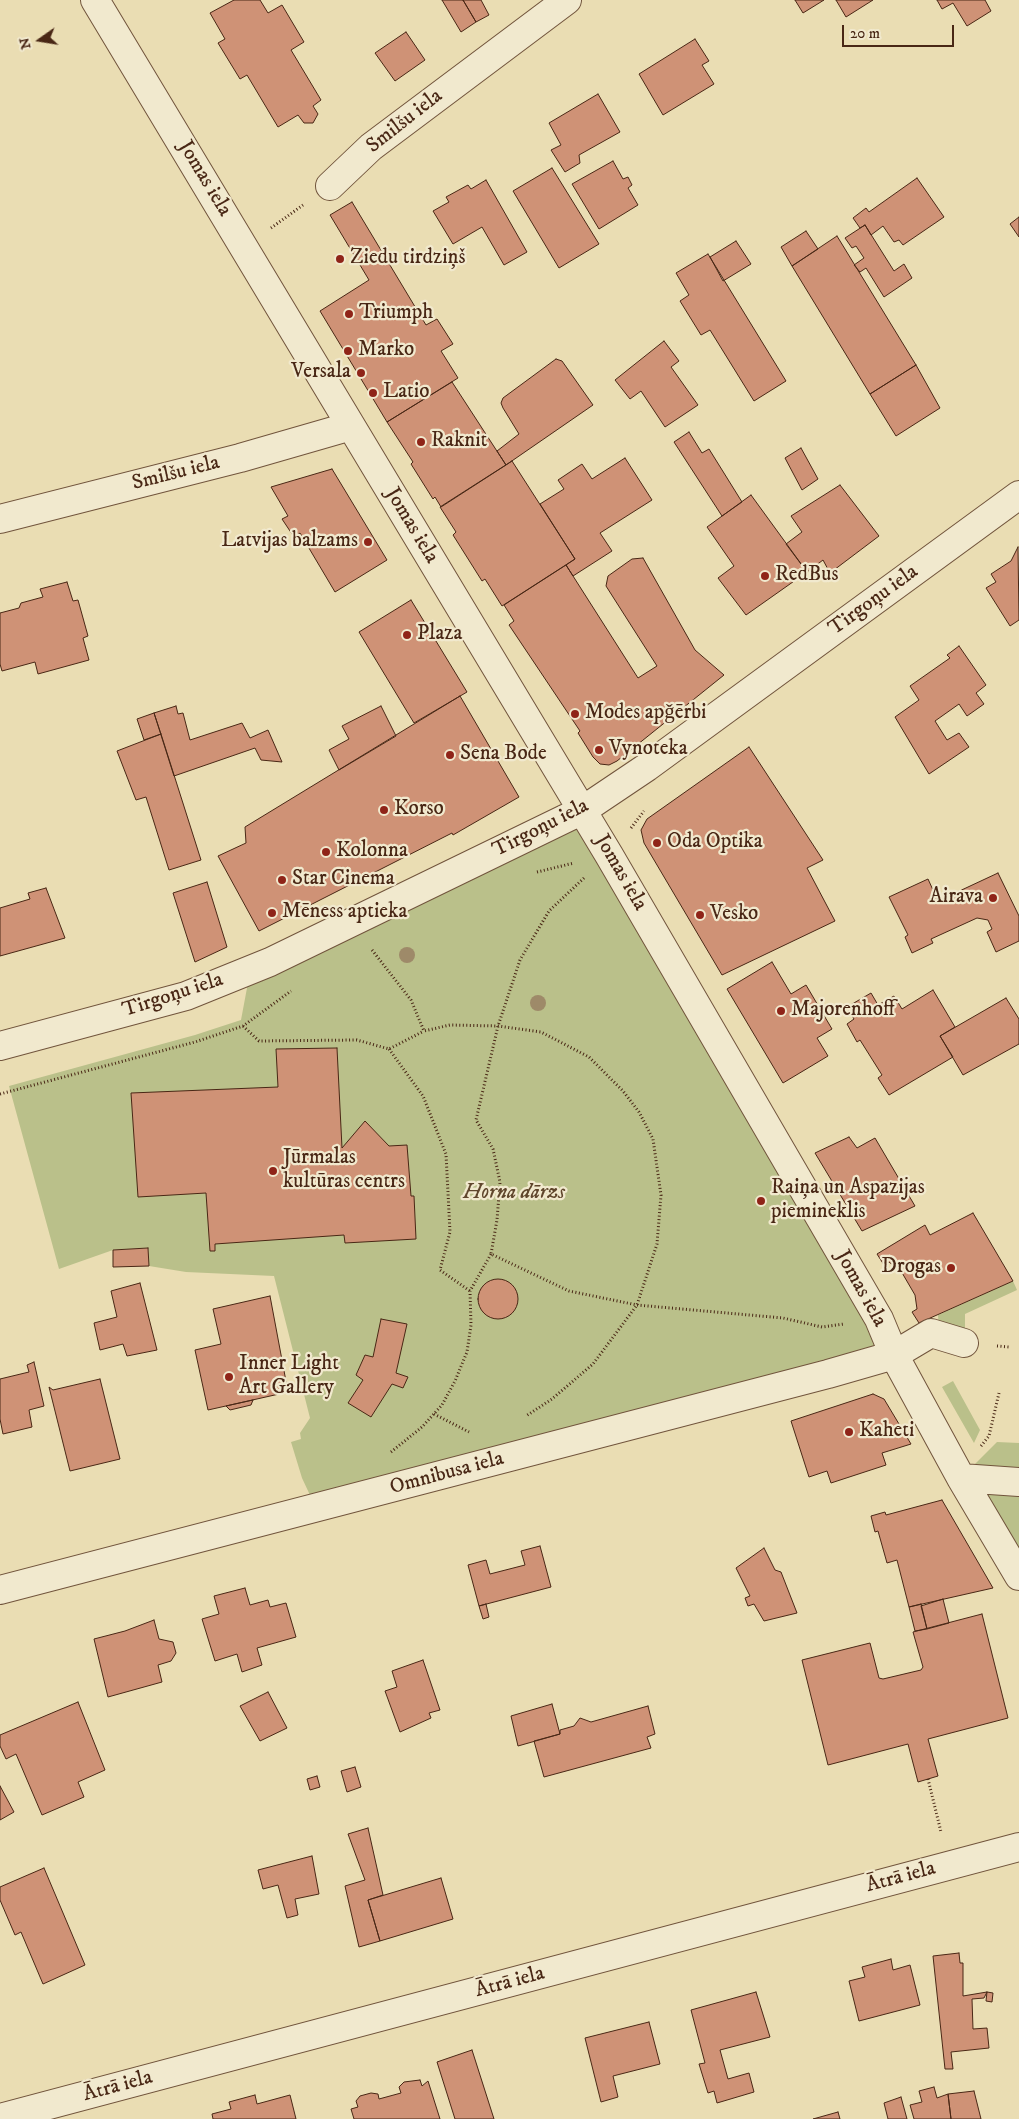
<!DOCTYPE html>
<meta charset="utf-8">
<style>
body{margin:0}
#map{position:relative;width:1019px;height:2119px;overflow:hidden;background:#eaddb3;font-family:"IM FELL DW Pica",serif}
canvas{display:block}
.north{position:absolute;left:15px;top:15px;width:50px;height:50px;-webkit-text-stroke:4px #f1e9ce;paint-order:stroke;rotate:257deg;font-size:14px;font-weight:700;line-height:20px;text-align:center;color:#492715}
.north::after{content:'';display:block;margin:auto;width:18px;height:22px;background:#492715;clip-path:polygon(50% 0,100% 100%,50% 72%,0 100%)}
.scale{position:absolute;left:842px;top:25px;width:112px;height:22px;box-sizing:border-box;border:2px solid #492715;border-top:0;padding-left:6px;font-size:15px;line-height:18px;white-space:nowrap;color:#492715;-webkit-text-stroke:4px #f1e9ce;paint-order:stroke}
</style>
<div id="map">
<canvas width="1019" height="2119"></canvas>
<div class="north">N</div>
<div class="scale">20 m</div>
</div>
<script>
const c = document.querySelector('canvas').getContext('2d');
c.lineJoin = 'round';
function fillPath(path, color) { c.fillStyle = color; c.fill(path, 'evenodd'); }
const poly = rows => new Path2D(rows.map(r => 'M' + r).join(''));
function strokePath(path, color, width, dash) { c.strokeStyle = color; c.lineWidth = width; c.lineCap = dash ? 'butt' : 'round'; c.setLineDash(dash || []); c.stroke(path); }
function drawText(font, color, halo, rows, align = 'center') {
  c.font = font + ' "IM FELL DW Pica",serif'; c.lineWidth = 4.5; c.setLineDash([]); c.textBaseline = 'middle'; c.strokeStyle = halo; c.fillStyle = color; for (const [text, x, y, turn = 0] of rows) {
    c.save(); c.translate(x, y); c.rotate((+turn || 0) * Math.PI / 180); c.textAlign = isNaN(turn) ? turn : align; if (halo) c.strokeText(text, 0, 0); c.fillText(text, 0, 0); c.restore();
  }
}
fillPath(poly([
 [583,810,894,1355,316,1508,302,1478,291,1442,301,1439,300,1433,310,1418,274,1276,186,1272,149,1266,148,1248,113,1250,59,1269,9,1086,195,1035,241,1020,247,988,240,974],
 [1013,1281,1017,1290,965,1314,965,1337,939,1330,938,1315],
 [953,1381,980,1430,974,1443,942,1387],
 [997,1442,1019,1443,1019,1576,961,1478]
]), '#bac08a');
const building = poly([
 [234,0,260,0,268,13,282,5,304,42,291,50,321,100,313,106,318,114,313,123,304,123,298,115,278,127,247,75,240,79,218,43,225,39,210,13,234,0],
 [442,0,463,0,476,22,461,32,442,0],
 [463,0,481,0,489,15,476,22,463,0],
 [795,0,824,0,803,13,795,0],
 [836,0,873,0,846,17,836,0],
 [937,0,985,0,991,11,967,26,953,3,942,9,937,0],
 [406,32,425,60,395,81,375,53,406,32],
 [695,39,709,61,702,65,714,84,663,115,639,74,695,39],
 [598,94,620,132,579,155,580,163,565,172,551,150,561,145,549,123,598,94],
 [613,161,623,179,628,177,632,185,628,188,638,205,599,229,572,184,613,161],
 [552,168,599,244,559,268,513,191,552,168],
 [917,178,944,217,903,245,899,240,894,242,883,226,871,235,865,225,860,228,853,218,866,208,869,212,917,178],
 [486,180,527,252,504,265,482,227,453,244,433,211,449,202,446,197,468,185,471,189,486,180],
 [352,202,426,325,437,319,453,344,441,351,458,378,387,422,320,311,369,280,330,215,352,202],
 [1019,217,1019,237,1010,224,1019,217],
 [865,225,894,271,904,264,912,278,884,297,866,268,860,272,854,265,864,258,856,246,852,248,845,238,865,225],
 [806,231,818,249,792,266,781,247,806,231],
 [837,236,916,365,870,394,792,266,837,236],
 [736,241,751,264,723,281,710,257,736,241],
 [708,254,786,381,754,401,710,330,701,335,680,301,689,295,676,273,708,254],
 [664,341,679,361,671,367,698,405,665,427,641,391,630,399,615,380,664,341],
 [556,359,562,361,593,405,506,465,497,451,519,434,503,408,501,403,503,398,556,359],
 [916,365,940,408,896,436,870,394,916,365],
 [452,382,506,465,441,507,435,497,433,499,411,464,413,462,387,422,452,382],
 [689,432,702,453,709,449,742,502,722,516,674,442,689,432],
 [801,448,818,479,802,490,785,458,801,448],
 [625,458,652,500,600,533,612,551,573,576,566,565,575,559,540,504,564,489,558,480,582,464,592,479,625,458],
 [512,461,575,559,502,606,485,579,482,581,453,535,456,532,440,507,512,461],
 [332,469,387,560,335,592,300,533,294,537,282,519,288,516,271,487,332,469],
 [840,485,879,536,830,573,823,560,807,572,786,544,802,532,791,516,840,485],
 [751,495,807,572,746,615,718,578,734,566,707,527,751,495],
 [1018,547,1019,620,1010,626,986,588,996,582,991,574,1011,561,1018,547],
 [643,558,695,650,724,675,617,761,609,765,600,764,593,757,578,733,580,731,509,625,514,621,504,605,566,565,638,678,657,666,606,586,608,576,632,559,643,558],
 [67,582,73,601,78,600,88,636,83,638,89,660,38,674,35,662,2,671,0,664,0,613,19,608,21,603,43,597,40,589,67,582],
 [411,600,467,692,414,723,359,632,411,600],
 [959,646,986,685,976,693,984,704,967,716,959,704,935,721,947,740,959,733,969,747,929,774,895,717,919,700,910,686,950,658,947,655,959,646],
 [460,696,519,797,453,835,452,833,259,931,218,856,246,843,245,827,460,696],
 [176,706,178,714,183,713,190,740,242,723,250,738,268,730,282,762,261,760,255,748,174,776,154,713,176,706],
 [381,706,396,736,339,770,329,750,349,739,342,726,381,706],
 [154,713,161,734,144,740,137,719,154,713],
 [161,734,201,860,169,870,146,797,136,800,117,751,161,734],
 [749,747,823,860,807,868,835,921,722,975,644,843,641,830,647,819,749,747],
 [998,873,1019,916,1019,941,996,952,987,932,992,929,988,920,977,918,931,939,933,943,912,953,905,937,908,935,889,897,928,879,938,901,998,873],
 [207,882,227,947,195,962,173,893,207,882],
 [46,888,65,938,0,956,0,908,30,899,28,893,46,888],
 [772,962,791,994,806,985,832,1029,817,1038,828,1056,783,1083,727,989,772,962],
 [933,990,955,1027,940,1036,953,1057,889,1095,878,1078,882,1075,860,1040,857,1042,847,1024,854,1019,847,1007,871,993,878,1005,894,996,902,1009,933,990],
 [1006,998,1019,1019,1019,1044,963,1075,940,1036,1006,998],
 [337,1048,342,1148,365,1121,389,1146,407,1145,411,1196,414,1196,416,1239,345,1243,344,1235,215,1244,215,1251,210,1251,206,1193,138,1197,131,1093,278,1087,276,1049,337,1048],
 [849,1137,857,1148,875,1138,915,1206,862,1231,815,1153,849,1137],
 [973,1213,1013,1281,919,1323,912,1312,917,1309,915,1295,901,1271,889,1262,884,1265,877,1254,925,1225,930,1235,973,1213],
 [148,1248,149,1266,113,1267,113,1250,148,1248],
 '478 1299a20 20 0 1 1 40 0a20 20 0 1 1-40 0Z',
 [140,1283,157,1350,127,1356,123,1344,100,1350,94,1323,117,1317,111,1291,140,1283],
 [270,1296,288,1392,208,1410,195,1350,221,1344,213,1309,270,1296],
 [381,1319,407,1324,396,1373,408,1377,403,1388,392,1384,371,1417,348,1403,363,1380,356,1375,365,1355,373,1357,381,1319],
 [34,1362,44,1406,29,1410,32,1427,3,1434,0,1419,0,1379,29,1372,27,1365,34,1362],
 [100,1379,120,1459,70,1471,49,1387,53,1390,100,1379],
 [873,1394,884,1399,911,1444,882,1453,886,1465,831,1483,827,1471,809,1477,791,1421,873,1394],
 [253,1400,251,1405,230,1410,226,1406,253,1400],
 [942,1500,993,1588,909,1607,897,1560,887,1563,878,1531,875,1532,871,1516,885,1512,886,1515,942,1500],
 [540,1546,551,1587,479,1606,468,1565,486,1560,490,1574,525,1565,521,1551,540,1546],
 [764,1548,775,1570,781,1572,797,1613,764,1621,754,1604,748,1606,745,1598,750,1596,736,1568,764,1548],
 [245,1588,250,1605,268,1600,270,1607,286,1603,296,1637,257,1648,262,1665,242,1672,237,1654,215,1661,202,1619,219,1614,214,1596,245,1588],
 [943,1599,949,1623,927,1629,921,1606,943,1599],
 [486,1604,489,1617,483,1619,479,1606,486,1604],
 [921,1604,927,1629,915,1631,909,1607,921,1604],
 [982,1614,1008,1718,928,1739,938,1776,918,1782,908,1744,828,1765,802,1660,870,1643,879,1678,883,1679,921,1670,923,1667,913,1632,982,1614],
 [154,1620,159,1639,173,1642,176,1653,171,1661,158,1665,162,1682,108,1697,94,1639,125,1631,154,1620],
 [423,1660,440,1710,429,1713,431,1718,400,1732,385,1691,397,1687,392,1671,423,1660],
 [268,1692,287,1728,260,1741,240,1706,268,1692],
 [78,1702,105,1770,78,1782,84,1797,42,1815,16,1754,6,1759,0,1746,0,1735,78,1702],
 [552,1704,560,1734,518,1746,511,1716,552,1704],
 [648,1706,655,1734,647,1737,651,1748,544,1777,534,1741,560,1734,560,1730,574,1726,580,1718,591,1722,648,1706],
 [355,1767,361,1787,347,1792,341,1771,355,1767],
 [317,1776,320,1787,310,1790,307,1779,317,1776],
 [0,1786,14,1812,0,1820,0,1786],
 [368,1828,383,1895,368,1900,380,1941,359,1947,345,1886,365,1880,348,1834,368,1828],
 [312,1856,319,1894,295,1899,298,1915,287,1918,278,1885,263,1889,258,1870,312,1856],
 [44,1868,85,1965,43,1984,21,1932,15,1935,0,1900,0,1887,44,1868],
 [441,1878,453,1919,380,1941,368,1900,441,1878],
 [959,1953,960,1963,963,1963,963,1996,987,1992,984,1998,972,1999,973,2029,987,2028,989,2048,951,2052,953,2069,945,2069,933,1956,959,1953],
 [891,1959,893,1970,910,1965,920,2005,859,2021,849,1981,865,1977,862,1967,891,1959],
 [756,1992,770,2037,720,2050,728,2079,749,2073,754,2092,717,2103,714,2091,708,2093,699,2064,705,2063,691,2010,756,1992],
 [987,1992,993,1993,992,2002,986,2001,987,1992],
 [649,2022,660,2064,613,2076,618,2097,601,2102,585,2038,649,2022],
 [472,2050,494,2119,455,2119,437,2062,472,2050],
 [420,2080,422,2086,428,2081,440,2119,354,2119,351,2109,358,2107,356,2101,360,2096,371,2093,378,2094,379,2099,401,2093,399,2087,404,2082,420,2080],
 [934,2087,937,2098,948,2094,951,2119,914,2119,910,2105,922,2102,919,2091,934,2087],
 [974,2091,981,2119,951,2119,948,2094,974,2091],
 [255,2095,257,2104,290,2095,296,2119,213,2119,212,2114,231,2109,229,2102,255,2095],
 [901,2097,907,2119,888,2119,884,2103,901,2097],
 [838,2112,840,2119,813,2119,838,2112]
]);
fillPath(building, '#cf9276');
strokePath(building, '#492715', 1);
const street = poly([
 [95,0,609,855,879,1319,894,1355,961,1478,1019,1576],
 [330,186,371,147,567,0],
 [0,519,240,458,351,426],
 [0,1046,186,996,270,962,583,810,647,767,1019,495],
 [961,1478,1019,1482],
 [0,1590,828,1374,894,1355,931,1333,964,1343],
 [0,2118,1019,1847]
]);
strokePath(street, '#71543c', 30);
strokePath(poly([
 [271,228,303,205],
 [631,828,644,811],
 [537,872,574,863],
 [584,878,549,911,520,960,498,1026,476,1120,493,1149,500,1182,497,1220,491,1254,569,1291,637,1305,783,1318,822,1327,844,1324],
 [372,950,411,1000,424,1031,450,1025,498,1026,541,1032,589,1057,623,1091,639,1112,653,1139,661,1195,657,1244,637,1305,593,1364,552,1399,526,1416],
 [243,1026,259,1041,357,1040,389,1049,424,1031],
 [389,1049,423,1096,446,1154,450,1232,440,1270,470,1291],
 [0,1094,195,1042,243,1026,291,991],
 [997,1346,1009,1347],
 [434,1414,469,1432],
 [981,1446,989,1436,999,1393],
 [391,1452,422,1427,442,1405,455,1381,467,1352,471,1325,470,1291,491,1254],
 [928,1779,941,1832]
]), '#492715', 3, [1, 2.5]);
strokePath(street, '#f1e9ce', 28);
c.fillStyle = '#9e8a69';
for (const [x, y] of [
 [407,955],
 [538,1003]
]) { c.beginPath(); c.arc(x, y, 8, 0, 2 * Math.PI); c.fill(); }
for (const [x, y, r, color] of [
 [340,259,5,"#8f2418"],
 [349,314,5,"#8f2418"],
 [348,351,5,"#8f2418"],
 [361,373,5,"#8f2418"],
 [373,393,5,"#8f2418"],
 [421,442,5,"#8f2418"],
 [368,542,5,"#8f2418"],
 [765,576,5,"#8f2418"],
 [407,635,5,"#8f2418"],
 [575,714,5,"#8f2418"],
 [599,750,5,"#8f2418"],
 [450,755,5,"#8f2418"],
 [384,810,5,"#8f2418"],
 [657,843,5,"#8f2418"],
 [326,852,5,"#8f2418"],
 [282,880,5,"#8f2418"],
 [993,898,5,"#8f2418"],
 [272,913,5,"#8f2418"],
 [700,915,5,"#8f2418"],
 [781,1011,5,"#8f2418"],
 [273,1171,5,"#8f2418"],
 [761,1201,5,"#8f2418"],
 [951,1268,5,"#8f2418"],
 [229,1377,5,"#8f2418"],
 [849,1432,5,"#8f2418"]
]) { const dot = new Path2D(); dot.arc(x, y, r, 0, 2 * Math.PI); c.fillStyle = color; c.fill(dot); strokePath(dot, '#f1e9ce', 2); }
drawText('21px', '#492715', '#f1e9ce', [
 ["Smilšu iela",405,122,-38],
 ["Jomas iela",204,179,59],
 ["Smilšu iela",176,474,-14],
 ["Jomas iela",411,526,59],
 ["Tirgoņu iela",874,601,-36],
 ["Tirgoņu iela",541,829,-27],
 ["Jomas iela",620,873,60],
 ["Tirgoņu iela",173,996,-18],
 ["Jomas iela",860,1289,61],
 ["Omnibusa iela",447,1474,-15],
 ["Ātrā iela",901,1878,-15],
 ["Ātrā iela",510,1983,-15],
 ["Ātrā iela",118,2087,-15]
]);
drawText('21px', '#492715', '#f1e9ce', [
 ["Ziedu tirdziņš",350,259],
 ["Triumph",359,314],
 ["Marko",358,351],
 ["Versala",351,373,"right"],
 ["Latio",383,393],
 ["Raknit",431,442],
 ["Latvijas balzams",358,542,"right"],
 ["RedBus",775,576],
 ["Plaza",417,635],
 ["Modes apǧērbi",585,714],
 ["Vynoteka",609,750],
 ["Sena Bode",460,755],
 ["Korso",394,810],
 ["Oda Optika",667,843],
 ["Kolonna",336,852],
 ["Star Cinema",292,880],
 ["Airava",983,898,"right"],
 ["Mēness aptieka",282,913],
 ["Vesko",710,915],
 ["Majorenhoff",791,1011],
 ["Jūrmalas",283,1159],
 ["kultūras centrs",283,1183],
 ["Raiņa un Aspazijas",771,1189],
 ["piemineklis",771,1213],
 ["Drogas",941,1268,"right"],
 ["Inner Light",239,1365],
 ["Art Gallery",239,1389],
 ["Kaheti",859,1432]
], 'left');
drawText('italic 21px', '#60462c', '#f1e9ce', [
 ["Horna dārzs",514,1194]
]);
</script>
